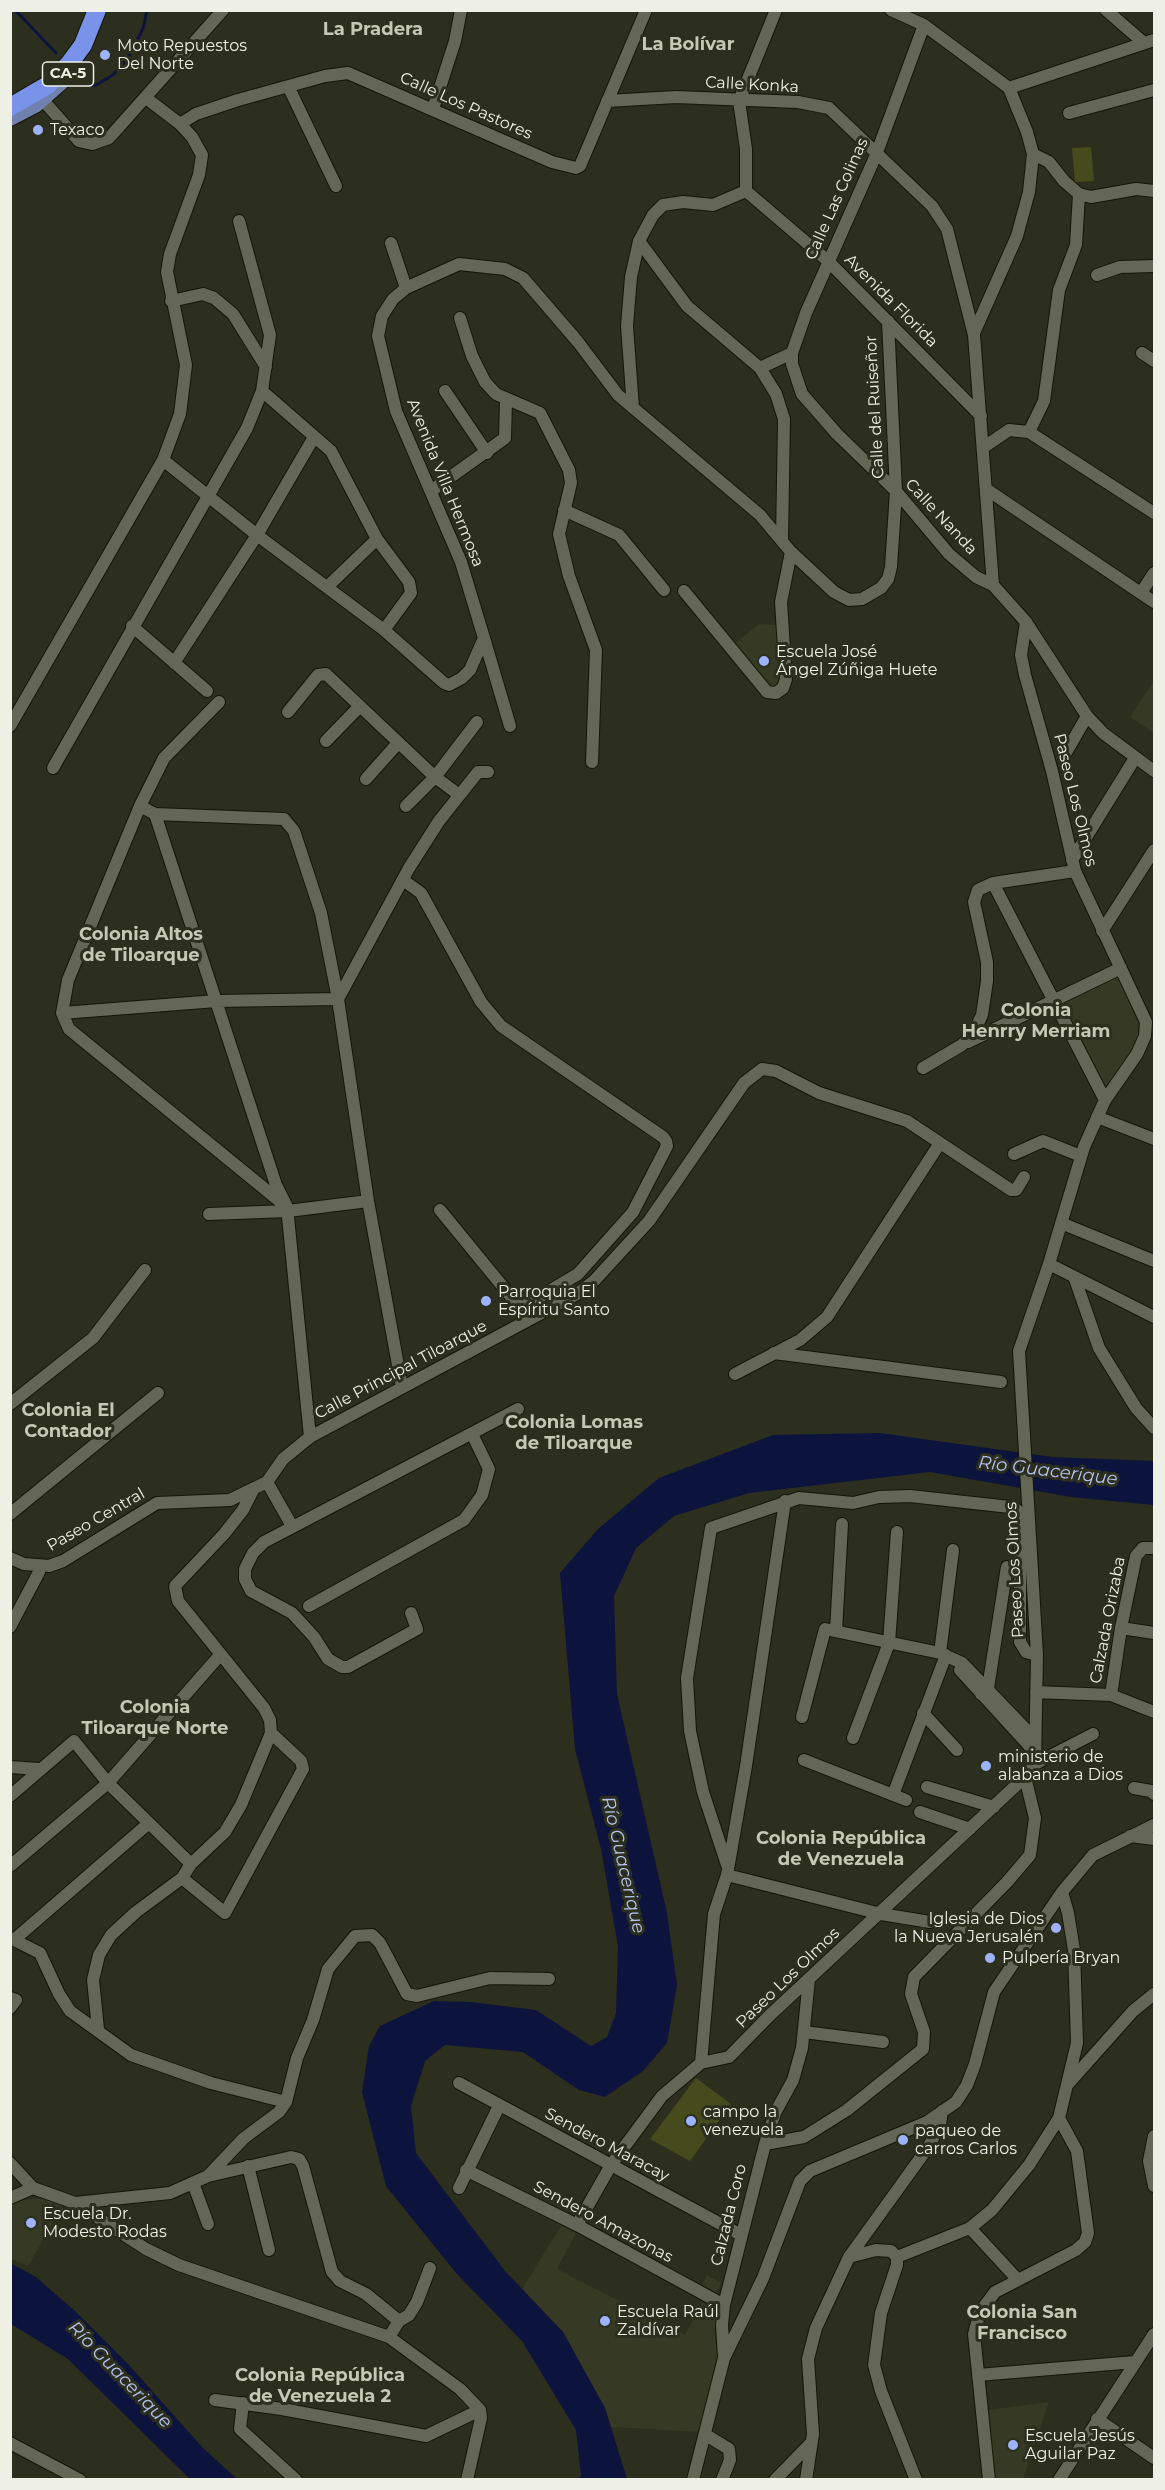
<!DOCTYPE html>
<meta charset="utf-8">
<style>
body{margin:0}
#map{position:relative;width:1165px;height:2490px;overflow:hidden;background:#2c2e1e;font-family:Montserrat,sans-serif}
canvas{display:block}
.frame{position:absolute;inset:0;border:12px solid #eef0e6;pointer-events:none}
</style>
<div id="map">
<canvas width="1165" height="2490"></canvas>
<div class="frame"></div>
</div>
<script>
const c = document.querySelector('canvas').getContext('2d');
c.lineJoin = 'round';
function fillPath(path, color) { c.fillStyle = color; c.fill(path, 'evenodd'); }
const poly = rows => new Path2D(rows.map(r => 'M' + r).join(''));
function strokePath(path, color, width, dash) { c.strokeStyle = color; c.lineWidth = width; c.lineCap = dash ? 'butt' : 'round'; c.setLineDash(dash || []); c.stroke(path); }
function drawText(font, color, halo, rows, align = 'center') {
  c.font = font + ' Montserrat,sans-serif'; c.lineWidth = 6; c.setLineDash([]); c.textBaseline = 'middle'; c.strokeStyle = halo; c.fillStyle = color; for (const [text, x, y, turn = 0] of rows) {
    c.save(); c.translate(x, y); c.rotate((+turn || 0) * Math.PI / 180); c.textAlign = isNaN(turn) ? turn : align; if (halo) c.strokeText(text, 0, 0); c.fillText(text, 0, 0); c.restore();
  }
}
fillPath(poly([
 [759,624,780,625,783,678,778,687,767,688,734,644],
 [1154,680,1154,733,1130,717],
 [1119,973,1142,1029,1134,1051,1106,1093,1059,1003],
 [45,2198,63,2206,28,2266,11,2259,11,2201],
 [561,2226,576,2233,557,2269,685,2335,702,2303,719,2310,715,2331,718,2360,701,2432,611,2427,605,2408,563,2332,522,2289],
 [707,2275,721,2283,716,2293,702,2285],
 [1049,2402,1023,2479,993,2479,988,2410]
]), '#363923');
fillPath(poly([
 [1091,147,1094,181,1075,182,1072,148],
 [696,2078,731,2104,690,2161,650,2139]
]), '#464b1d');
fillPath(poly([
 [880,1433,1052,1457,1154,1461,1154,1505,1071,1497,930,1472,749,1493,674,1516,636,1548,614,1596,617,1694,667,1913,677,1985,667,2043,643,2071,605,2097,579,2090,523,2052,445,2045,425,2061,411,2106,416,2153,505,2271,563,2332,605,2408,627,2479,579,2479,581,2475,576,2430,522,2341,456,2273,386,2186,362,2092,369,2046,380,2026,434,2001,470,2002,536,2010,591,2046,607,2037,616,2013,618,1946,601,1849,575,1749,560,1573,598,1529,659,1478,773,1435],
 [10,2263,36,2277,75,2311,128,2364,203,2448,237,2479,190,2479,68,2359,11,2324]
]), '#0c133d');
strokePath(poly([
 [15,10,56,53],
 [79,79,88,85,96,85,113,75,126,61,143,29,147,10]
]), '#0c133d', 3);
const minor = poly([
 [891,10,924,25,1009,88],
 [1106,10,1144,43],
 [924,25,876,155,806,313,792,353,792,364,802,394,837,434,896,491,949,554,976,577,993,585,1026,622,1087,716,1103,733,1154,771],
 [289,88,336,186],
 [1009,88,1154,40],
 [42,99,79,141,92,144,109,138,223,10],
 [607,101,676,97,798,102,829,108,932,206,947,229,974,335,993,585],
 [433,109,455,41,461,10],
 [1069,113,1154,90],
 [180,124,196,114,238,100,325,76,348,73,552,162,576,168,580,166,646,10],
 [1033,154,1049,162,1064,181,1079,194,1091,197,1136,189,1154,191],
 [746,191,828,261,981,416],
 [639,241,687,306,760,368,776,394,784,419,782,541],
 [391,243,406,288],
 [1097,275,1120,267,1154,266],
 [171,301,203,294,214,298,233,314,266,367],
 [460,318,472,356,485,382,496,394,540,413,569,470,571,483,559,534,569,576,596,650,592,762],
 [974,333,1017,236,1029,192,1033,154,1027,132,1009,88],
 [1142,353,1154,361],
 [760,368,792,353],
 [262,391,331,451,377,539,409,582,411,593,384,630],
 [445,391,487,453],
 [633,408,627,326,631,277,639,241,653,215,663,205,683,202,713,205,746,191,746,149,739,101,776,10],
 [1029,432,1044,401,1059,290,1076,245,1079,194],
 [984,447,1009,430,1029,432,1154,513],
 [163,460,257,535,384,630,444,683,449,685,462,678,470,670,484,638,461,562,396,411,378,336,382,316,393,299,406,288,459,264,505,269,523,278,578,342,618,395,760,515,791,552,834,592,849,600,862,599,881,588,888,579,891,567,896,491,888,321],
 [986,489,1154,602],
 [431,491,505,438,506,399],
 [564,510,619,535,664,590],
 [327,587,377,539],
 [684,591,767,692,776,693,783,688,786,679,781,602,791,552],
 [1141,593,1154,573],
 [132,626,207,691],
 [484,638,510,726],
 [174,663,257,535,314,437],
 [219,702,164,758,140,806,68,980,62,1013,69,1029,282,1203],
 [288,712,318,675,326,674,435,777,458,794],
 [10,726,163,460,180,414,186,365,167,272,170,254,199,175,202,155,192,137,180,124,146,98],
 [326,741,359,707],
 [1064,756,1087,716],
 [53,768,247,428,262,391,270,335,239,221],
 [366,779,398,743],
 [140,806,155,814,276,1185,287,1207,310,1437],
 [406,806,435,777,477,722],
 [155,814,284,819,294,831,321,913,338,999,368,1201,402,1387],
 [1072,860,1135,758],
 [403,880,421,893,481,1002,501,1026,663,1137,666,1141,667,1146,633,1212,578,1274,521,1308],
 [993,883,1075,871],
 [1102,931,1154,850],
 [338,999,409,868,439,821,478,772,488,772],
 [62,1013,216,1001,338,999],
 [968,1042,1121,968],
 [923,1068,962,1045,974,1032,982,1015,987,981,987,962,974,902,978,890,993,883,1105,1100],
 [1097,1117,1154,1139],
 [1014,1154,1043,1141,1081,1156],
 [440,1210,526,1315],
 [209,1214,288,1211,368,1201],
 [1061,1223,1154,1261],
 [1049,1264,1154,1317],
 [1075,1279,1099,1348,1136,1408,1154,1428],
 [774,1353,1001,1382],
 [735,1374,800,1340,827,1317,940,1143],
 [10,1404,93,1338,145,1270],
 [267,1482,292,1526],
 [10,1514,158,1393],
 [10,1558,24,1564,49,1566,63,1561,157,1503,230,1500,267,1482,283,1459,310,1437,577,1294,594,1281,649,1221,744,1083,762,1069,776,1071,819,1093,907,1121,1011,1190,1016,1190,1024,1177],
 [309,1606,464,1520,482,1495,489,1469,472,1434],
 [411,1613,417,1629,348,1667,342,1667,328,1659,314,1637,292,1613,251,1591,245,1579,245,1569,253,1553,264,1542,518,1409],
 [10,1627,39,1572,39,1566],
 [1121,1628,1154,1633],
 [836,1631,842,1524],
 [940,1653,953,1550],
 [960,1670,1034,1751],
 [1036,1692,1111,1695,1154,1712],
 [981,1694,988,1688,1007,1567],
 [1111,1695,1121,1628,1136,1556,1143,1548,1154,1548],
 [923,1713,957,1750],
 [802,1717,825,1629,940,1653,962,1663,1035,1739],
 [853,1738,889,1643,897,1532],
 [804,1760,906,1800],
 [1035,1764,1093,1734],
 [10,1767,39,1769],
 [927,1787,994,1807],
 [1134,1788,1151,1791,1154,1794],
 [893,1795,946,1655],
 [10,1796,74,1741,108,1783,191,1864],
 [920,1812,970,1829],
 [1130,1836,1154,1839],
 [10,1866,108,1783,220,1655],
 [728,1868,703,1792,690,1731,687,1678,711,1528,799,1498,853,1503,879,1497,910,1496,1010,1507,1017,1510,1020,1517,1020,1642,1026,1652,1037,1655],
 [727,1875,881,1914,930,1922],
 [182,1878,225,1913,303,1769,301,1761,271,1733],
 [10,1938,40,1953,59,1994,70,2011,131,2055,211,2083,286,2102],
 [15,1939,149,1823],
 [10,1998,16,2000,10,2008],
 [98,2029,93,1980,99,1955,111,1935,136,1912,182,1878,191,1864,225,1832,241,1805,271,1733,270,1720,264,1708,178,1601,175,1586,224,1534,243,1510,254,1488],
 [804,2032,883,2042],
 [701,2063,714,1914,727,1875,746,1766,785,1501],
 [459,2083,741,2235],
 [1068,2084,1133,2011,1154,1994],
 [1154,2136,1149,2161,1154,2186],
 [765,2144,804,2137,847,2110,923,2049,924,2032,911,1994,914,1977,1007,1882,1030,1855,1035,1818,1025,1777],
 [10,2163,33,2188,75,2203,146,2249,179,2265,389,2337,460,2389,480,2410,481,2418,467,2480],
 [248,2166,269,2250],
 [466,2170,577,2225,724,2305],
 [208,2176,244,2138,279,2112,286,2102,297,2058,313,2020,328,1969,355,1936,372,1935,380,1943,407,1994,417,1996,490,1978,549,1979],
 [193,2183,208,2224],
 [459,2188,499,2106],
 [10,2198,33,2188],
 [75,2203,170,2193,208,2176,291,2157,299,2159,303,2166,332,2272,340,2281,366,2294,399,2321],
 [577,2225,611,2165,662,2096,701,2063,729,2057,769,2016,1025,1777,1035,1764,1037,1655,1019,1351,1049,1264,1084,1147,1105,1100,1137,1054,1145,1036,1146,1022,1075,871,1052,771,1025,675,1021,655,1026,622],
 [970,2228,1018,2280],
 [849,2257,876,2250,891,2251,897,2257],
 [897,2257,897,2265,881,2313,874,2365,881,2391,916,2480],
 [897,2257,970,2228,992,2210,1029,2165,1059,2118],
 [389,2337,399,2321,409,2315,417,2302,430,2268],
 [724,2357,722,2325,724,2305,765,2144,775,2113,793,2080,802,2048,809,1979],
 [978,2375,1135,2362],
 [215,2400,282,2409,426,2436,480,2410],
 [243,2403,240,2429,296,2480],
 [1097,2419,1154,2458],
 [706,2435,729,2449,730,2460,722,2480],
 [10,2443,80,2480],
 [693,2480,724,2358,763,2278,800,2181,810,2171,927,2122,956,2102,967,2085,975,2064,994,1992,1062,1892,1093,1855,1154,1825],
 [775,2480,812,2442],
 [806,2480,813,2434,808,2359,816,2328,849,2257,929,2146,940,2125,942,2111],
 [989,2480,974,2334,980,2312,995,2292,1076,2250,1085,2242,1088,2233,1077,2151,1059,2118,1077,2043,1074,1950,1068,1913,1062,1892],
 [1059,2480,1154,2334]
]);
const major = poly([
 [10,118,35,105,61,82]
]);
const highway = poly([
 [10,107,48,85,69,64,83,45,97,10]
]);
strokePath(minor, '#141608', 14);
strokePath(major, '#141608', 18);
strokePath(highway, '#141608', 20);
strokePath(minor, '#646756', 12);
strokePath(major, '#7181af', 16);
strokePath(highway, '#7992ea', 18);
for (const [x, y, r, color] of [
 [105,55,6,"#9db4fd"],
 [38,130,6,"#9db4fd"],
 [764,661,6,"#9db4fd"],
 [486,1301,6,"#9db4fd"],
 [986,1766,6,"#9db4fd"],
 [1056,1928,6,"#9db4fd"],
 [990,1958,6,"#9db4fd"],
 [691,2121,6,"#9db4fd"],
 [903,2140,6,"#9db4fd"],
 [31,2223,6,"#9db4fd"],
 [605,2321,6,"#9db4fd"],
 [1013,2445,6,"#9db4fd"]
]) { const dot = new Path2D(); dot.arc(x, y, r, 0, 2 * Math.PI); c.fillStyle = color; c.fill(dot); strokePath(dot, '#2c2e1e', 2); }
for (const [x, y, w] of [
 [68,74,51]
]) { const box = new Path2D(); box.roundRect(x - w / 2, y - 12, w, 24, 4.5); c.fillStyle = '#2c2e1e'; c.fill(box); strokePath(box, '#eef0e6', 1.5); }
drawText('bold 15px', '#eef0e6', null, [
 ["CA-5",68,74]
]);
drawText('16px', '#eef0e6', '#2c2e1e', [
 ["Moto Repuestos",117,46],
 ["Del Norte",117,64],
 ["Texaco",50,130],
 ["Escuela José",776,652],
 ["Ángel Zúñiga Huete",776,670],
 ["Parroquia El",498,1292],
 ["Espíritu Santo",498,1310],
 ["ministerio de",998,1757],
 ["alabanza a Dios",998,1775],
 ["Iglesia de Dios",1044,1919,"right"],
 ["la Nueva Jerusalén",1044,1937,"right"],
 ["Pulpería Bryan",1002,1958],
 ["campo la",703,2112],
 ["venezuela",703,2130],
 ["paqueo de",915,2131],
 ["carros Carlos",915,2149],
 ["Escuela Dr.",43,2214],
 ["Modesto Rodas",43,2232],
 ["Escuela Raúl",617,2312],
 ["Zaldívar",617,2330],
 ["Escuela Jesús",1025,2436],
 ["Aguilar Paz",1025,2454]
], 'left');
drawText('16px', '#eef0e6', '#2c2e1e', [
 ["Calle Konka",752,85,3],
 ["Calle Los Pastores",466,106,24],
 ["Calle Las Colinas",837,199,-66],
 ["Avenida Florida",891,301,45],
 ["Calle del Ruiseñor",875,407,-93],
 ["Avenida Villa Hermosa",445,483,68],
 ["Calle Nanda",941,517,47],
 ["Paseo Los Olmos",1075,800,76],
 ["Calle Principal Tiloarque",401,1370,-28],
 ["Paseo Central",96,1520,-30],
 ["Paseo Los Olmos",1015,1570,-93],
 ["Calzada Orizaba",1108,1620,-79],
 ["Paseo Los Olmos",788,1978,-44],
 ["Sendero Maracay",607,2145,28],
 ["Calzada Coro",729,2215,-76],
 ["Sendero Amazonas",603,2222,28]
]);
drawText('bold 18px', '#c4c8b4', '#2c2e1e', [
 ["La Pradera",373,30],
 ["La Bolívar",688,45],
 ["Colonia Altos",141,935],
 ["de Tiloarque",141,956],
 ["Colonia",1036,1011],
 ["Henrry Merriam",1036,1032],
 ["Colonia El",68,1411],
 ["Contador",68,1432],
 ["Colonia Lomas",574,1423],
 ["de Tiloarque",574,1444],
 ["Colonia",155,1708],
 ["Tiloarque Norte",155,1729],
 ["Colonia República",841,1839],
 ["de Venezuela",841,1860],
 ["Colonia San",1022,2313],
 ["Francisco",1022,2334],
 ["Colonia República",320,2376],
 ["de Venezuela 2",320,2397]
]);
drawText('italic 18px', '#b5c4f2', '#2c2e1e', [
 ["Río Guacerique",1048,1471,7],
 ["Río Guacerique",623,1865,77],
 ["Río Guacerique",120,2375,46]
]);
</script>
